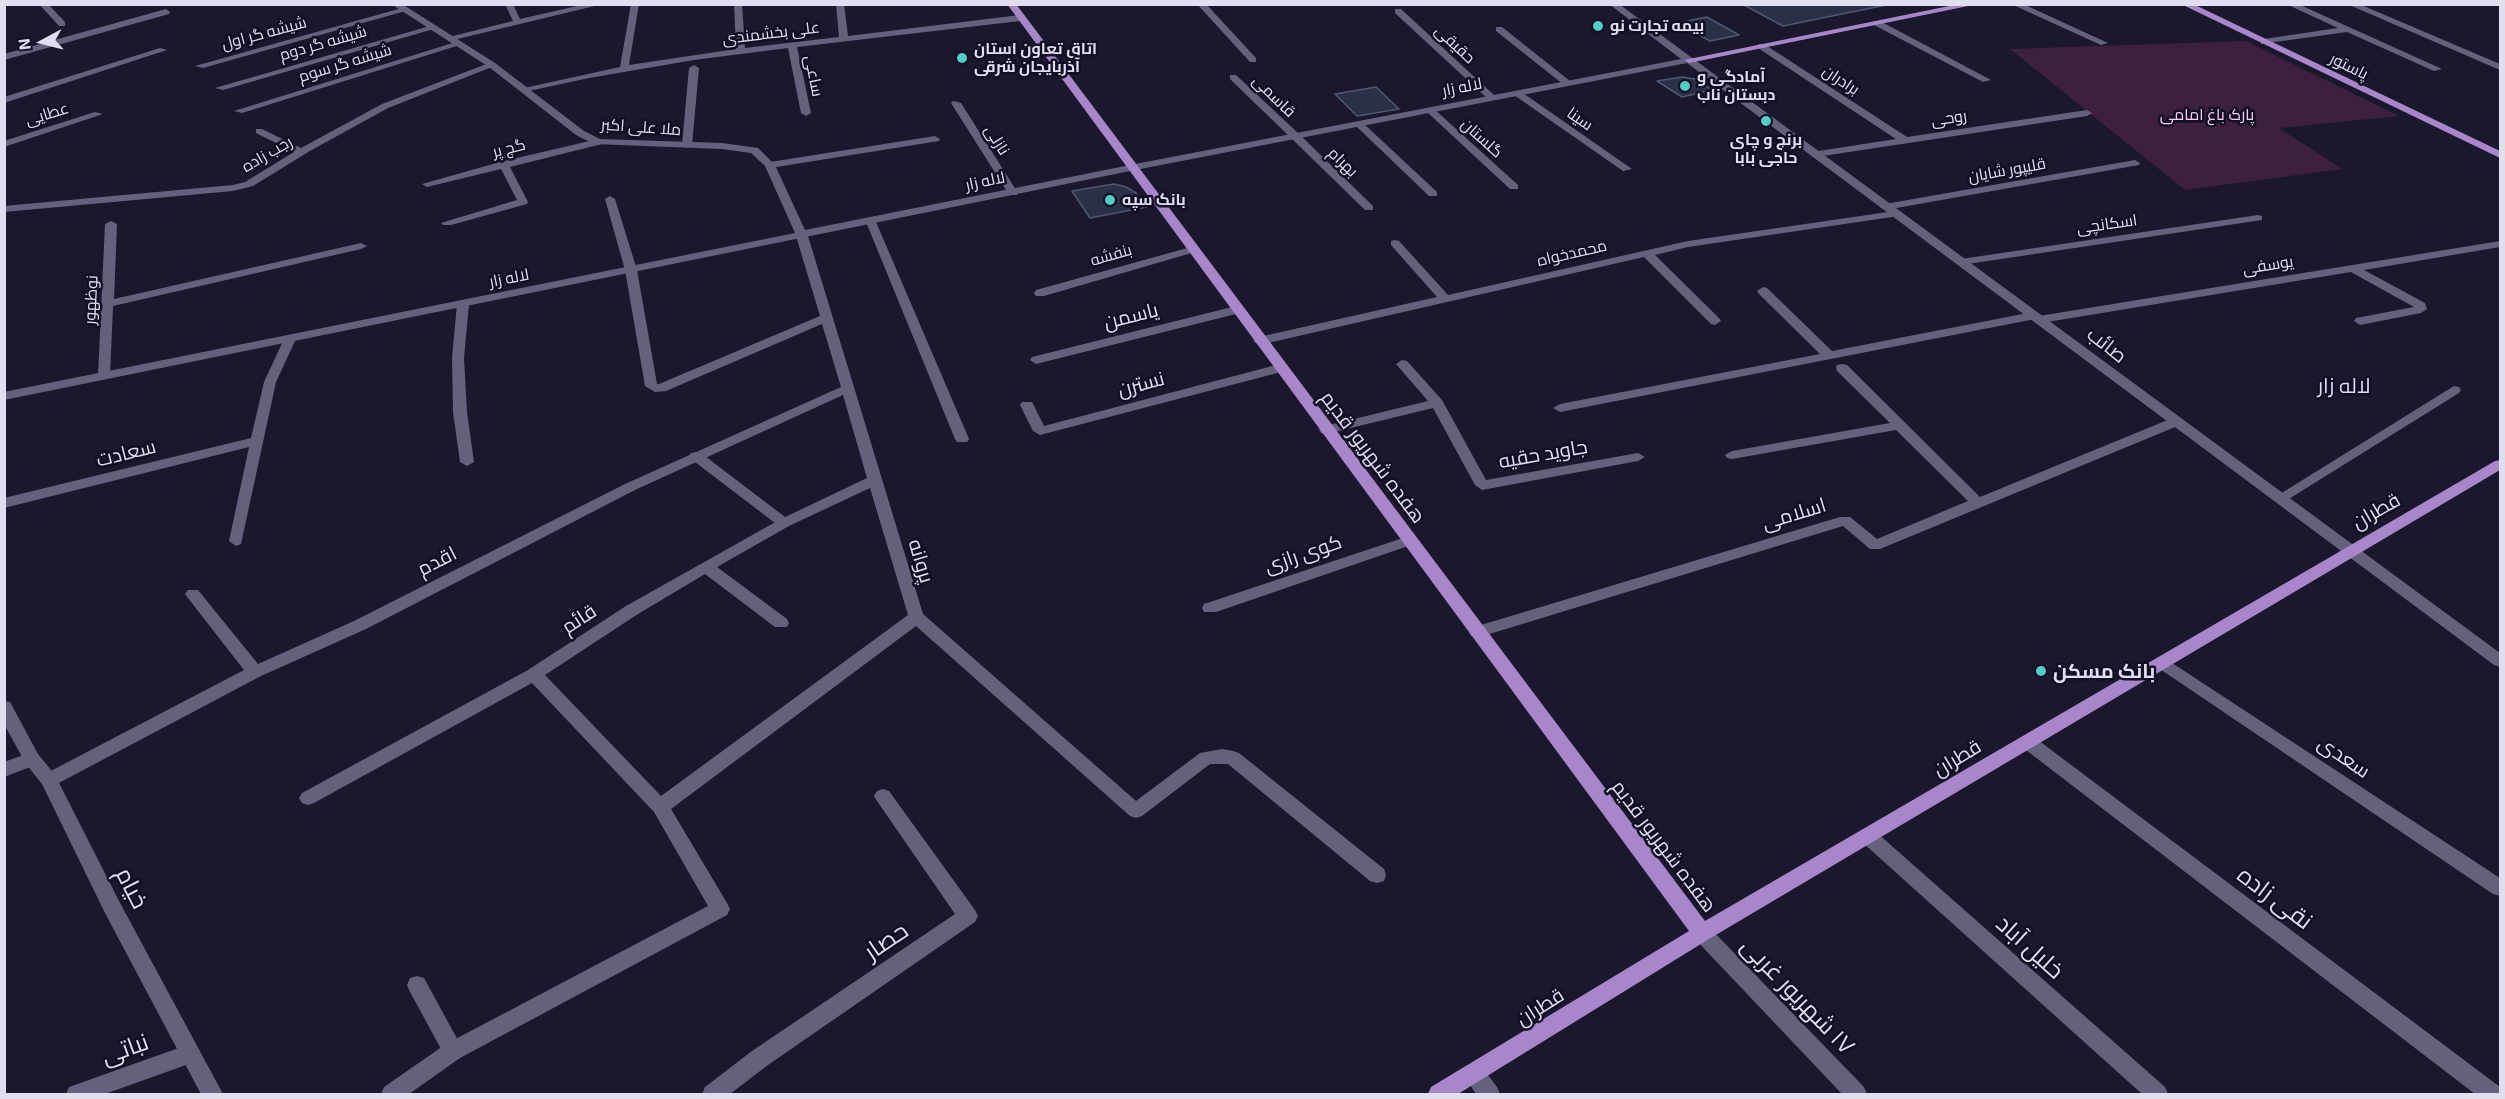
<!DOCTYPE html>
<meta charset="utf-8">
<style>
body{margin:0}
#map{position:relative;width:2505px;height:1099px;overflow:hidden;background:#1b182e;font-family:"Exo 2",sans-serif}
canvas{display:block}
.frame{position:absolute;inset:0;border:6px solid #e0dfef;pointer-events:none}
.north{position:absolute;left:12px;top:12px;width:60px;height:60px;-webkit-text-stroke:4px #120e24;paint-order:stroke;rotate:263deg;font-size:16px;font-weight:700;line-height:24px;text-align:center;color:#e0dfef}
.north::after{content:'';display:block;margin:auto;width:21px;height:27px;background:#e0dfef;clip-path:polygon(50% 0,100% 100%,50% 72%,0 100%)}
</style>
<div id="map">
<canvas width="2505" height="1099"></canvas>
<div class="frame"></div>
<div class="north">N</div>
</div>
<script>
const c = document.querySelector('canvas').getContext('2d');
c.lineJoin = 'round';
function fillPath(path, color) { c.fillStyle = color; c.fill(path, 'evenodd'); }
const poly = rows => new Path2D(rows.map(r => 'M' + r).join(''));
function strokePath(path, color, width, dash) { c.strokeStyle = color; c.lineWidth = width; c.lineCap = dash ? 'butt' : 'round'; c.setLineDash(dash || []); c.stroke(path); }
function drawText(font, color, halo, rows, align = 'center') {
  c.font = font + ' "Exo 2",Cairo,sans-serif'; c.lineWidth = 5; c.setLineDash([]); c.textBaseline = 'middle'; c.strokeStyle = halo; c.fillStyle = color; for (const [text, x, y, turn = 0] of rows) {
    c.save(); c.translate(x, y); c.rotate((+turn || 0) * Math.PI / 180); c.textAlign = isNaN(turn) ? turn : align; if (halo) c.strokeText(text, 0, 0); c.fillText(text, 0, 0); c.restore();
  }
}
fillPath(poly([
 [2246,41,2399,116,2279,128,2342,169,2185,190,2010,49]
]), '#3d203b');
const building = poly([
 [1742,4,1891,4,1783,26,1742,4],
 [1707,17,1739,35,1710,41,1677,23,1707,17],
 [1682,77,1695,79,1712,90,1682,97,1657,81,1682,77],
 [1376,87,1399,109,1357,116,1335,94,1376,87],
 [1114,184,1126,187,1136,193,1147,207,1090,218,1072,191,1114,184]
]);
fillPath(building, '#293047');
strokePath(building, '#4f5871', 1.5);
fillPath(poly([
 [1197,4,1206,4,1256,58,1256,62,1250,62,1197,4],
 [1395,9,1401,9,1495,96,1495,100,1489,100,1395,13,1395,9],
 [1496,27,1502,27,1570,81,1570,85,1564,85,1496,31,1496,27],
 [1230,75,1236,75,1299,134,1299,138,1291,138,1230,79,1230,75],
 [953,101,961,103,1018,193,1017,195,1009,195,1008,193,951,103,953,101],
 [935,136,940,139,939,141,770,168,765,165,770,162,935,136],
 [610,196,615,199,637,270,635,272,627,272,625,270,605,199,610,196],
 [871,219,876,222,969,439,967,442,957,442,955,439,866,222,871,219],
 [696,452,701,453,789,520,791,523,789,526,779,526,691,459,689,456,691,453,696,452],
 [417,976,424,978,460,1044,464,1051,460,1058,453,1061,446,1058,410,992,407,985,410,978,417,976]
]), '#64617c');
fillPath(poly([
 [39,4,48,4,65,22,65,26,59,26,39,4],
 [505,4,513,4,520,19,586,4,603,4,449,41,445,38,513,21,505,4],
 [631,4,639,4,629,65,736,49,734,4,742,4,745,48,839,37,836,4,844,4,848,36,1020,15,1024,18,1020,21,797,47,811,113,806,116,801,113,788,48,694,60,589,78,524,92,524,88,620,67,631,4],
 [2011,4,2023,4,2108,43,2101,45,2011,4],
 [2286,4,2298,4,2442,69,2434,71,2347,32,2261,44,2261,40,2264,39,2338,28,2286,4],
 [2347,4,2359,4,2500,64,2500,70,2347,4],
 [402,8,409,10,203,68,195,66,402,8],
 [166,9,170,12,169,14,4,60,4,54,166,9],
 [1874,21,1880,21,1991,80,1983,82,1874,25,1874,21],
 [430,26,437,28,223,90,215,88,430,26],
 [456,42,463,44,242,113,234,111,456,42],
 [1758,44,1764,44,1907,137,2087,110,2092,113,2087,116,1816,157,1812,156,1812,152,1896,139,1758,48,1758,44],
 [160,48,167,50,4,103,4,97,160,48],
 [489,63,497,65,388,108,310,151,253,186,233,191,4,212,4,206,233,185,245,182,294,152,256,133,256,129,262,129,301,148,382,104,489,63],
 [694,65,699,68,692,145,687,148,682,145,689,68,694,65],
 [1514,91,1520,91,1632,169,1623,171,1514,95,1514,91],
 [1427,108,1433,108,1518,185,1518,189,1510,189,1427,112,1427,108],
 [95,112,103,114,4,147,4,141,95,112],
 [1356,122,1362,122,1437,192,1437,196,1429,196,1356,126,1356,122],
 [1291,134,1299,134,1373,206,1373,210,1365,210,1291,138,1291,134],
 [598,139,602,140,602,144,510,167,528,202,527,204,451,225,443,225,441,223,517,200,501,169,427,187,422,184,500,162,598,139],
 [2135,160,2140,163,2139,165,1885,210,1880,207,1885,204,2135,160],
 [1895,211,1900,214,1899,216,1688,247,1655,255,1719,318,1721,321,1715,325,1711,324,1644,257,1259,345,1253,341,1259,337,1437,297,1391,245,1391,241,1395,240,1399,241,1448,295,1688,241,1895,211],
 [2258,215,2262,216,2262,220,1961,265,1955,262,1961,259,2258,215],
 [111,221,117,224,114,299,361,243,367,246,361,249,113,306,110,376,104,380,98,376,105,224,111,221],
 [802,233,808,236,923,614,1136,801,1200,753,1222,749,1233,751,1239,753,1384,869,1386,875,1384,881,1377,883,1370,881,1228,764,1210,764,1142,816,1136,818,1130,816,916,626,671,809,727,903,730,909,727,915,460,1058,409,1094,381,1094,384,1087,446,1044,708,906,654,812,532,683,314,803,308,805,302,803,299,798,302,793,528,670,626,606,779,520,867,478,843,395,635,490,366,629,261,676,55,785,49,787,43,785,40,780,43,775,244,670,188,598,185,594,188,590,198,590,258,664,354,621,625,484,841,387,822,324,666,391,655,392,645,386,625,270,627,268,635,268,637,270,657,384,659,384,820,316,796,236,802,233],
 [870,488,908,615,661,796,545,675,638,614,705,574,775,627,787,627,789,623,787,619,717,567,789,526,870,488],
 [2500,241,2500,247,2364,270,2425,303,2427,309,2421,313,2360,325,2354,321,2356,318,2414,307,2351,272,2041,323,2035,319,1560,412,1553,408,1560,404,1820,354,1759,294,1757,291,1763,287,1767,288,1832,351,2033,312,2039,316,2500,241],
 [1191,247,1195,248,1195,252,1044,296,1036,296,1034,293,1036,290,1191,247],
 [463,300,469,304,464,358,467,412,474,462,467,466,460,462,453,412,452,358,457,304,463,300],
 [1236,306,1240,307,1240,313,1036,364,1030,360,1032,357,1236,306],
 [290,335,296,339,276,382,241,544,236,546,229,541,249,447,4,508,4,498,251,438,264,382,284,339,290,335],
 [1402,360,1407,361,1442,400,1486,480,1638,453,1645,457,1638,461,1482,490,1475,485,1433,408,1326,434,1321,433,1319,430,1321,427,1428,401,1396,364,1402,360],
 [1280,364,1285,365,1286,368,1285,371,1040,435,1033,431,1020,405,1022,402,1032,402,1044,426,1280,364],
 [1842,364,1847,365,1980,497,2170,419,2180,419,2182,422,2180,425,1880,549,1870,549,1843,526,1483,636,1471,636,1469,632,1471,628,1840,517,1850,517,1877,539,1968,501,1896,430,1732,459,1727,458,1725,455,1732,451,1890,423,1837,371,1836,368,1837,365,1842,364],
 [2454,386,2459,387,2461,390,2459,393,2284,502,2279,504,2272,499,2454,386],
 [1409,536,1416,541,1414,544,1216,612,1204,612,1202,608,1204,604,1409,536],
 [2163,657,2500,878,2500,896,2493,894,2157,667,2155,663,2157,659,2163,657],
 [2028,735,2034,737,2500,1087,2500,1094,2475,1094,2022,747,2019,742,2022,737,2028,735],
 [32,752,38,754,41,759,38,764,4,777,4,762,32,752],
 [883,789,889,791,975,910,978,916,975,922,768,1065,730,1094,702,1094,705,1087,752,1051,955,914,877,801,874,796,877,791,883,789],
 [1869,829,1876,832,2165,1087,2168,1094,2142,1094,1862,842,1860,837,1862,832,1869,829],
 [190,1044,197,1047,201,1054,197,1061,105,1094,66,1094,69,1087,190,1044],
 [1474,1064,1482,1067,1497,1087,1500,1094,1476,1094,1463,1074,1466,1067,1474,1064]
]), '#64617c');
fillPath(poly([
 [391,4,402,4,495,63,584,131,600,139,722,143,758,148,775,165,805,230,1130,165,1681,59,1609,4,1619,4,2500,653,2500,667,2494,665,1687,63,1130,171,4,400,4,392,795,233,765,166,751,153,722,149,594,144,576,135,489,67,391,4],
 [4,701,10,702,38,754,55,775,119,901,223,1094,201,1094,105,913,42,784,26,764,4,724,4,701],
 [1702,924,1709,927,1864,1087,1867,1094,1842,1094,1695,939,1692,933,1695,927,1702,924]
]), '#64617c');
fillPath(poly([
 [1007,4,1016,4,1705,921,2495,461,2500,460,2500,470,1709,939,1458,1094,1428,1094,1431,1087,1689,931,1007,4],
 [1959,4,1978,4,1689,63,1684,60,1959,4],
 [2181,4,2193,4,2500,151,2500,158,2181,4]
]), '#a886ca');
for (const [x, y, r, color] of [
 [1598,26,6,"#54cdc7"],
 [962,58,6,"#54cdc7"],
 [1685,86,6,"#54cdc7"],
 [1766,121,6,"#54cdc7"],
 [1110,200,6,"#54cdc7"],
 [2041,671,6,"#54cdc7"]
]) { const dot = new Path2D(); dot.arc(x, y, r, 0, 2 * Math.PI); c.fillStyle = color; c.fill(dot); strokePath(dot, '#120e24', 2); }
drawText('bold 16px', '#e0dfef', '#120e24', [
 ["بیمه تجارت نو",1610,26],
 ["اتاق تعاون استان",974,49],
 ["آذربایجان شرقی",974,67],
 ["آمادگی و",1697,77],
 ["دبستان ناب",1697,95],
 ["برنج و چای",1766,140,"center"],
 ["حاجی بابا",1766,158,"center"],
 ["بانک سپه",1122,200]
], 'left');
drawText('16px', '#e0dfef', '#120e24', [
 ["شیشه گر اول",264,33,-15],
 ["علی بخشمندی",771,33,-7],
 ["شیشه گر دوم",323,43,-16],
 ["حقیقی",1455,44,43],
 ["شیشه گر سوم",345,63,-17],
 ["پاستور",2349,66,26],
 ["ساعی",814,76,79],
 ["برادران",1841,80,33],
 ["لاله زار",1462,87,-11],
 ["قاسمی",1274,96,44],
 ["عطایی",47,114,-17],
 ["روحی",1949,118,-8],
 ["سینا",1580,119,35],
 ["ملا علی اکبر",641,127,4],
 ["گلستان",1482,138,42],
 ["نازلی",997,140,58],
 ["گچ پر",509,148,-14],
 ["رجب زاده",267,154,-30],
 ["بهرام",1343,162,44],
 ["قلیپور شایان",2007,170,-10],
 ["لاله زار",985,181,-12],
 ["اسکانچی",2107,224,-8],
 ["محمدخواه",1572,253,-13],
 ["بنفشه",1111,255,-16],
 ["یوسفی",2268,265,-9],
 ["لاله زار",509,278,-11],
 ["نوظهور",91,300,-87]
]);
drawText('16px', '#f8cbf4', '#120e24', [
 ["پارک باغ امامی",2207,115]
]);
drawText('20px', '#e0dfef', '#120e24', [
 ["یاسمن",1131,316,-14],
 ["صائب",2107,345,38],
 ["نسترن",1141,384,-15],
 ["سعادت",126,453,-14],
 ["جاوید حقیه",1543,454,-10],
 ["هفده شهریور قدیم",1373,457,53],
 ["قطران",2376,511,-30],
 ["اسلامی",1794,514,-17],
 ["کوی رازی",1303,554,-19],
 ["اقدم",437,561,-27],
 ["پروانه",921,561,73],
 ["قائم",579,619,-33],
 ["سعدی",2344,757,34],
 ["قطران",1957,758,-31],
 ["هفده شهریور قدیم",1664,846,53],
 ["قطران",1540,1007,-32]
]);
drawText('bold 20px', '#e0dfef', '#120e24', [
 ["بانک مسکن",2053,671]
], 'left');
drawText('21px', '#dcd9f9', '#120e24', [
 ["لاله زار",2344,386]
]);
drawText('24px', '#e0dfef', '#120e24', [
 ["خیام",132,888,63],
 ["نقی زاده",2275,898,37],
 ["حصار",886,941,-34],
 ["خلیل آباد",2030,947,42],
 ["١٧ شهریور غربی",1798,996,46],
 ["نباتی",125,1049,-20]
]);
</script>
